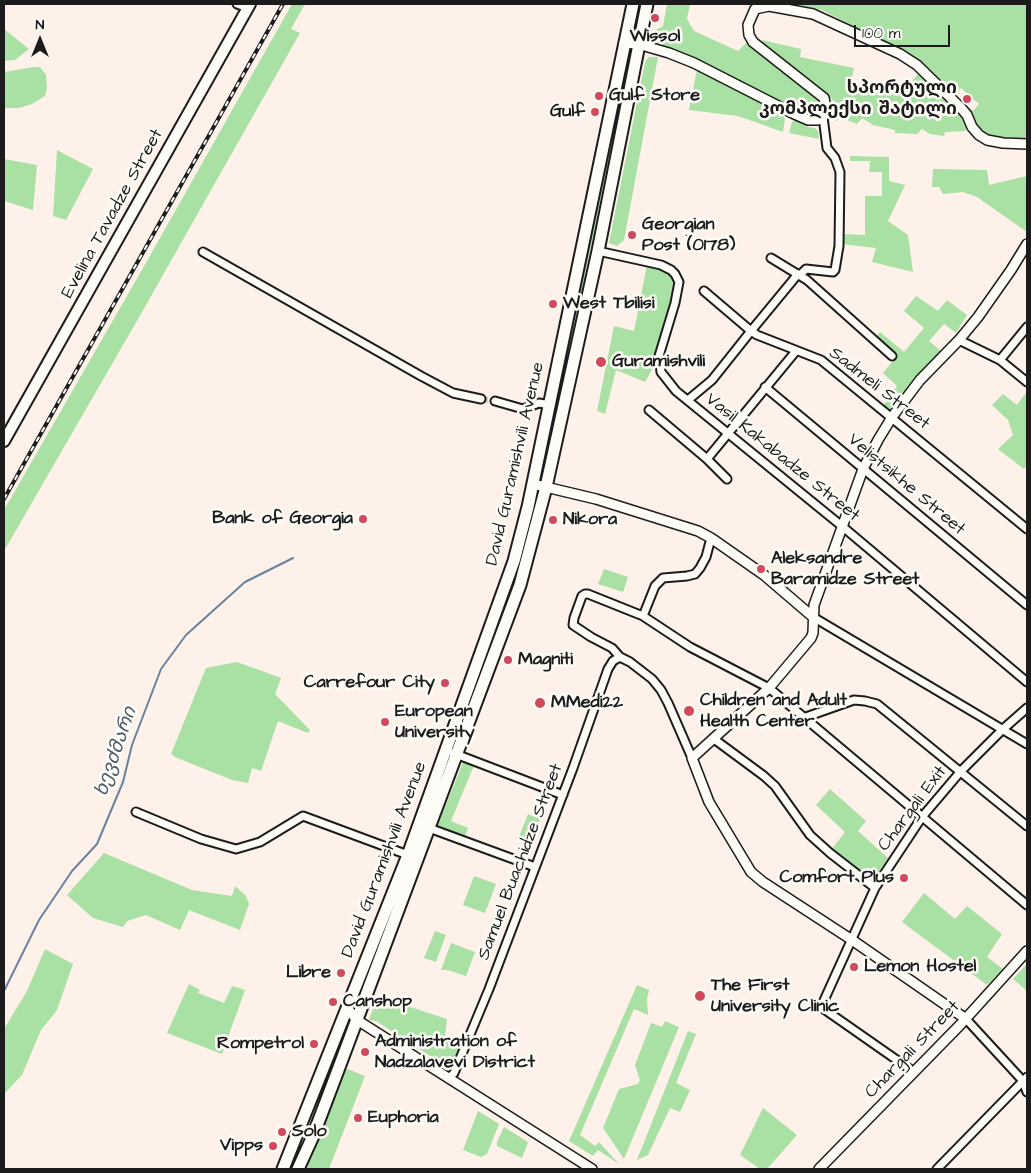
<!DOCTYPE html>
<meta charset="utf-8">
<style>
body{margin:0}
#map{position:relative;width:1031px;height:1173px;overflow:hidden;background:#fdf1ea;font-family:"Architects Daughter",sans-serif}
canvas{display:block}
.frame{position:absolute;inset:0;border:5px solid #1c1c1c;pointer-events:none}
.north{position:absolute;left:15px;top:15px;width:50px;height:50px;-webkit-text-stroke:4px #fdfcf7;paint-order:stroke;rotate:0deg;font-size:14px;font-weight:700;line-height:20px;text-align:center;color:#1c1c1c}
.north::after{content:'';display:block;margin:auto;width:18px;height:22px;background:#1c1c1c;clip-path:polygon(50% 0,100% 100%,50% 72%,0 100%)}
.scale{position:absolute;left:854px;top:25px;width:96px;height:22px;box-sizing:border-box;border:2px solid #1c1c1c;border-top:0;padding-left:6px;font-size:15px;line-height:18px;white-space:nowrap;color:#1c1c1c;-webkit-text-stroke:4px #fdfcf7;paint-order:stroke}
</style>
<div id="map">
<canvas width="1031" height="1173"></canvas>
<div class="frame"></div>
<div class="north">N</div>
<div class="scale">100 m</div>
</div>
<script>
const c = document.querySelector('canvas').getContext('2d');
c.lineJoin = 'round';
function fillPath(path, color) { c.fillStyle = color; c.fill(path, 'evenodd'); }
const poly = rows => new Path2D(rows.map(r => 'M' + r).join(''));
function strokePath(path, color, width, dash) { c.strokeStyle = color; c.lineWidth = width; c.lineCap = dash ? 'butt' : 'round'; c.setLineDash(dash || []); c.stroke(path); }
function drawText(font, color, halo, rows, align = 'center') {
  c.font = font + ' "Architects Daughter","Noto Sans Georgian",sans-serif'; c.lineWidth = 5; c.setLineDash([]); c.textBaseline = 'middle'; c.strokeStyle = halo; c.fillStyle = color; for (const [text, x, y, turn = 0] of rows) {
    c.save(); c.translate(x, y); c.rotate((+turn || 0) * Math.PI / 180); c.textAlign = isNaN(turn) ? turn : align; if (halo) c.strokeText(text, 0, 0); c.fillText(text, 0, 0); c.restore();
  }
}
fillPath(poly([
 [292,4,305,4,291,29,300,33,138,319,4,551,4,510,143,268],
 [667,4,690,4,687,19,694,31,738,51,746,43,821,100,823,104,820,114,817,117,807,116,652,45,655,30,663,26],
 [792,4,1027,4,1027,139,996,138,986,134,977,125,972,116,917,59,822,10],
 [961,88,979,104,973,111,955,95],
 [4,29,29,49,15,60,4,61],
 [762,40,801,49,800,57,854,68,850,85,900,95,919,73,961,112,967,127,965,131,945,132,944,136,930,134,922,129,917,134,895,133,895,130,873,125,862,118,857,124,839,117,837,121,830,118,834,105,834,101,762,46],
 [628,50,632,50,602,193,544,474,540,473],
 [649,57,658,57,624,240,617,246,609,243,644,67,646,60],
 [34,67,40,67,46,75,47,87,45,96,32,104,19,108,4,108,4,72],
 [697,70,782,114,785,119,783,132,738,116,689,110],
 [795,120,808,127,815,128,818,131,819,139,789,133,792,122],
 [57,150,93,169,66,220,53,216],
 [850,156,889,157,889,181,905,185,888,221,908,235,913,272,872,262,876,248,842,244,843,234,865,235,865,196,882,196,882,172,869,172,870,161,850,161],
 [4,159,37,165,33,210,4,201],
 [933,169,987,170,989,185,1027,176,1027,232,977,197,963,192,943,194,939,187,932,187],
 [647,265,662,269,669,273,674,279,676,287,654,366,645,382,616,370,605,414,597,411,614,326,634,331],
 [916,296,938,311,947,300,967,315,956,333,944,324,929,341,941,351,916,379,890,412,883,406,897,386,883,373,896,357,875,338,880,332,904,352,924,328,904,311],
 [1027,391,1027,465,1024,469,998,449,1013,435,1008,420,992,405,1003,394,1017,405],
 [535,498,539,499,532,530,461,725,457,723],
 [604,569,628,577,623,592,598,584],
 [237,662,281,678,275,694,310,730,308,733,278,721,261,771,252,768,248,783,232,780,175,757,171,754,206,668],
 [464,760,475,763,451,821,468,828,464,838,437,827],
 [830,789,866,821,858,831,888,858,873,882,832,849,845,832,816,805],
 [528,814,540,819,530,844,518,839],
 [104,853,192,890,232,896,235,886,246,896,249,904,240,930,189,910,180,930,146,915,127,921,123,927,93,918,67,895],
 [474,876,496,884,485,913,463,905],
 [924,893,955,919,967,906,1002,934,987,957,1003,969,987,985,902,922],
 [435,931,446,935,436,962,424,958],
 [451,943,475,952,466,976,448,970,441,970],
 [45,949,73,964,57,1010,41,1030,22,1075,4,1094,4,1029,27,991],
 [1026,965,1027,966,1027,991,1013,979],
 [189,984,200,990,198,993,224,1003,232,986,245,990,222,1054,167,1033],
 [637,985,649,990,647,999,648,1015,634,1009,580,1135,595,1146,599,1142,619,1164,598,1150,593,1156,569,1141],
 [376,999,404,1005,447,1019,445,1035,463,1041,452,1063,447,1067,376,1021,369,1020],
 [665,1021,679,1027,624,1159,603,1128,619,1089,638,1084,640,1080,635,1065,651,1023,662,1027],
 [688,1031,696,1034,676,1083,690,1090,680,1112,670,1108,648,1155,637,1160],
 [345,1068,365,1076,329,1169,305,1169,318,1142],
 [763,1108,797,1135,767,1169,760,1169,740,1155],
 [478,1111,499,1124,487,1154,481,1157,463,1150],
 [504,1127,528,1142,522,1158,497,1146,497,1142]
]), '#a9e0a3');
strokePath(poly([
 [4,991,39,920,72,871,97,844,123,782,132,745,161,669,186,635,245,582,293,558]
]), '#68839e', 2);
strokePath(poly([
 [481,399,495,401]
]), '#dbd1cb', 7, [7, 3.5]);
const minor = poly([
 [237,4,248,8],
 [598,251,661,265,671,270,675,274,679,282,675,303,659,356,661,372,676,391,843,527,1027,682],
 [203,252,421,376,453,393,481,399],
 [771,258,807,280,892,356],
 [800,275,806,269,833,272,835,270,839,246,840,172,835,158,827,148,823,117],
 [704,291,751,331,798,274],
 [959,340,1000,360,1027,382],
 [1000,360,1027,327],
 [765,387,1027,605],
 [688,400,712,380,751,331,757,335,821,360,1027,529],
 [495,401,523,409,539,403,550,405],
 [649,410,707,459,727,479],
 [707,459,796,351],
 [643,616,690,647,769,688,1027,905],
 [813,617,1027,744],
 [803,718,854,700,865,701,877,704,1027,826],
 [714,739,764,776,775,786,810,835,830,853,875,888],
 [453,753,563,795],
 [692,758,668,703,661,690,652,679,630,662,620,657,612,648,591,637,573,625,574,618,582,596,585,594,588,594,643,616,655,586,663,578,687,576,695,574,700,568,706,557,711,538],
 [136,812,201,839,236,849,260,842,303,816,408,855],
 [429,828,535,867],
 [966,1019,1023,1081,1027,1092],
 [914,1072,821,1007,875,888,922,817,961,771,1002,730,1027,708],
 [449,1078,454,1073,489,989,573,768,608,669,613,661,620,657],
 [937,1169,1027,1077]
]);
const tertiary = poly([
 [624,43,638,44,669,53,694,63,792,113,808,120,818,120,823,117,826,108,824,98,753,42,749,35,748,25,755,9,769,6,813,14,900,54,917,65,961,108,967,115,972,127,979,135,987,140,1003,143,1027,144],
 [533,484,596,499,698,531,711,538,764,575,813,617],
 [347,1008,357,1020,592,1169],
 [966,1019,852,940,763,882,751,872,709,802,692,758,769,688,811,638,813,633,814,605,863,469,878,440,892,417,920,380,959,340,978,317,1011,270,1027,244],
 [819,1169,960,1025,1027,951]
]);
const secondary = poly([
 [4,441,250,4]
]);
const primary = poly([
 [283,1169,408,855,514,561,528,507,633,4],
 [298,1169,313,1136,338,1070,520,585,546,487,598,251,647,4]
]);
strokePath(minor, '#1c1c1c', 11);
strokePath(tertiary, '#1c1c1c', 12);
strokePath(secondary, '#1c1c1c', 14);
strokePath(primary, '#1c1c1c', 15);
strokePath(minor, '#fdfcf7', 7);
strokePath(tertiary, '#fdfcf7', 9);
strokePath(secondary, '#fdfcf7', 10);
strokePath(primary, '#fdfcf7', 11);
const rail = poly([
 [4,499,283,4]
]);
strokePath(rail, '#1c1c1c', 4);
strokePath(rail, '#fdfcf7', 2, [5.5]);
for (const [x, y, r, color] of [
 [655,18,5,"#d1495b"],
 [599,96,5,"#d1495b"],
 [967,99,5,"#d1495b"],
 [595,112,5,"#d1495b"],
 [632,235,5,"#d1495b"],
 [553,304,5,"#d1495b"],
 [601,362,6,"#d1495b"],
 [363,519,5,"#d1495b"],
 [553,520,5,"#d1495b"],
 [761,569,5,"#d1495b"],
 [508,660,5,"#d1495b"],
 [445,683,5,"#d1495b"],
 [540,703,6,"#d1495b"],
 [689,711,6,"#d1495b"],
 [385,722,5,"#d1495b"],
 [904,878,5,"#d1495b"],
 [854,967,5,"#d1495b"],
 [341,973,5,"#d1495b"],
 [700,996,6,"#d1495b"],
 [333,1002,5,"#d1495b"],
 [314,1044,5,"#d1495b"],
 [365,1052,5,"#d1495b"],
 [358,1118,5,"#d1495b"],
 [282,1132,5,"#d1495b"],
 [273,1146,5,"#d1495b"]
]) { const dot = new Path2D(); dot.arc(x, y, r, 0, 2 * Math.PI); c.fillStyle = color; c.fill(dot); strokePath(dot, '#fdfcf7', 2); }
drawText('bold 18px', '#1c1c1c', '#fdfcf7', [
 ["Wissol",655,37,"center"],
 ["სპორტული",957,89,"right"],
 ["კომპლექსი შატილი",957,110,"right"],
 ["Gulf Store",609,96],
 ["Gulf",585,112,"right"],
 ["Georgian",642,225],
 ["Post (0178)",642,246],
 ["West Tbilisi",563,304],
 ["Guramishvili",612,362],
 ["Bank of Georgia",353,519,"right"],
 ["Nikora",563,520],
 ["Aleksandre",771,559],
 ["Baramidze Street",771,580],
 ["Magniti",518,660],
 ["Carrefour City",435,683,"right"],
 ["Children and Adult",700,701],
 ["Health Center",700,722],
 ["MMedi22",551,703],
 ["European",395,712],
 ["University",395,733],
 ["Comfort Plus",894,878,"right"],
 ["Lemon Hostel",864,967],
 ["Libre",331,973,"right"],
 ["The First",711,986],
 ["University Clinic",711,1007],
 ["Canshop",343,1002],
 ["Administration of",375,1042],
 ["Nadzalavevi District",375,1063],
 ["Rompetrol",304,1044,"right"],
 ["Euphoria",368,1118],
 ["Solo",292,1132],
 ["Vipps",263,1146,"right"]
], 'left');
drawText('18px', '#1c1c1c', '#fdfcf7', [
 ["Evelina Tavadze Street",113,214,-61],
 ["Sadmeli Street",879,389,38],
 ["Vasil Kakabadze Street",782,458,39],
 ["David Guramishvili Avenue",516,464,-77],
 ["Velistsikhe Street",906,485,40],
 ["Chargali Exit",913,809,-53],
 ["David Guramishvili Avenue",385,860,-69],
 ["Samuel Buachidze Street",521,862,-69],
 ["Chargali Street",913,1050,-46]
]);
drawText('italic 19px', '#485868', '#fdfcf7', [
 ["ხევძმარი",117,752,-71]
]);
</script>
